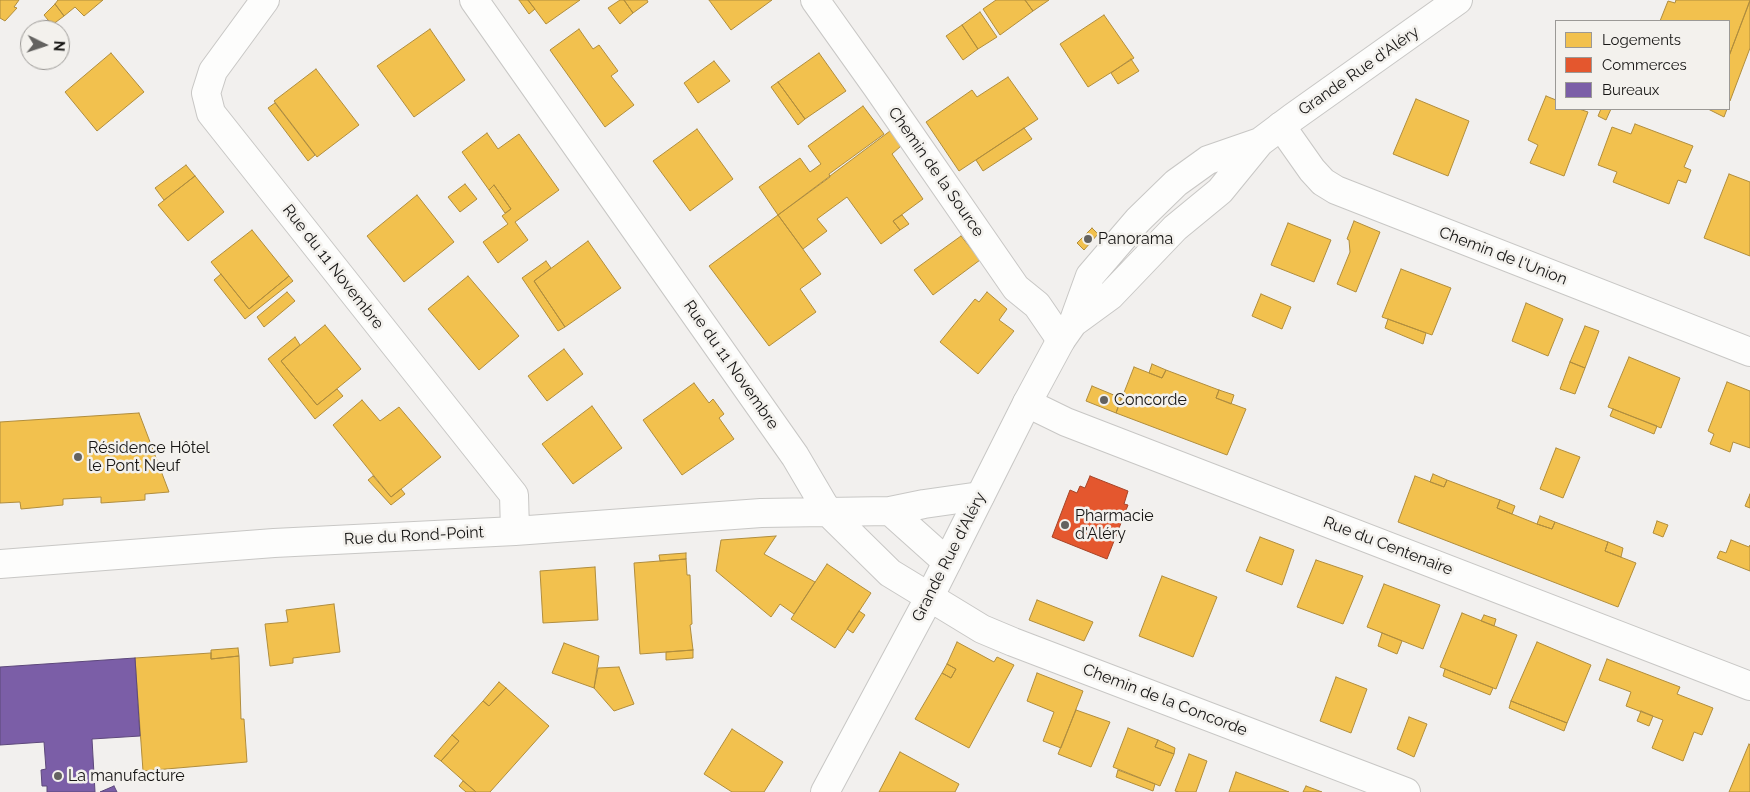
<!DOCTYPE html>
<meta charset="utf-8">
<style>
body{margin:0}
#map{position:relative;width:1750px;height:792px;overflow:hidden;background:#f2f0ee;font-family:Raleway,sans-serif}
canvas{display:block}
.legend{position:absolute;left:1555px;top:20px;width:175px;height:90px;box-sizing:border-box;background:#f3f1ed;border:1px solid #9b9996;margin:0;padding:6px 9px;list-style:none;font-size:15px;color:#161514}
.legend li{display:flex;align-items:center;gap:10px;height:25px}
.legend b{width:25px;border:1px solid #9b9996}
.north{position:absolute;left:20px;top:20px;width:50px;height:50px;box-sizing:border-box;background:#f3f1ed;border:1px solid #9b9996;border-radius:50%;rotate:94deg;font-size:14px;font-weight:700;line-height:20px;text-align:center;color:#161514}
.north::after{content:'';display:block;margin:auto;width:18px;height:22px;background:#636260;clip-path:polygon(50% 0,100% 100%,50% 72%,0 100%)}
</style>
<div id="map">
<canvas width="1750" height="792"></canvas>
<ul class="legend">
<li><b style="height:14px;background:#f2c14e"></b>Logements</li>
<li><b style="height:14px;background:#e4572e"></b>Commerces</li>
<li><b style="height:14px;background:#7b5ea7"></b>Bureaux</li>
</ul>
<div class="north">N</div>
</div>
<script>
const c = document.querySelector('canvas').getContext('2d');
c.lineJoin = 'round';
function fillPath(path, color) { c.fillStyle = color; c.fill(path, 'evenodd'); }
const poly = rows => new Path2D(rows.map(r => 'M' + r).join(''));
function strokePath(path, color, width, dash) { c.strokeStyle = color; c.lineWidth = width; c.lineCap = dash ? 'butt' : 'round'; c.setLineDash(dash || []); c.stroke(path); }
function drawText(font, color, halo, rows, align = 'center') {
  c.font = font + ' Raleway,sans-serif'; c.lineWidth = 5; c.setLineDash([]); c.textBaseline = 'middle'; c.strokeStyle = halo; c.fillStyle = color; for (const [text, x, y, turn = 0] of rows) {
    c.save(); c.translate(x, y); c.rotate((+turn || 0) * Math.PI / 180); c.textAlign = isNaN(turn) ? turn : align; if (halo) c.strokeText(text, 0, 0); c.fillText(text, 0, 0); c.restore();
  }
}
const homes = poly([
 [0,0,19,0,14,7,17,8,5,21,0,18,0,0],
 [58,0,103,0,84,16,75,7,64,16,55,4,58,0],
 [519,0,528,0,535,9,529,14,519,0],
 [528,0,580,0,546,24,528,0],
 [620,0,624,0,633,13,620,24,608,8,620,0],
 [624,0,647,0,648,2,633,13,624,0],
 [709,0,772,0,731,30,709,0],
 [996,0,1025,0,1033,11,1000,35,983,9,996,0],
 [1025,0,1049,0,1033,11,1025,0],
 [1676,0,1750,0,1729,56,1729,21,1660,21,1668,1,1675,3,1676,0],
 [1750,1,1750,48,1730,101,1729,100,1729,56,1750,1],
 [55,4,64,16,52,25,44,15,55,4],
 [980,12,997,37,978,49,962,25,980,12],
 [1104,15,1134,58,1088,87,1060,44,1104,15],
 [962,25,978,49,963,60,946,36,962,25],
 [430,29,465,80,414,117,377,66,430,29],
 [579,29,593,49,599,45,618,71,611,76,634,105,605,127,550,50,579,29],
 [111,53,144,92,97,131,65,92,111,53],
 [819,53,846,91,805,119,778,82,819,53],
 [1131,59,1139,71,1118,84,1111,73,1131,59],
 [714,61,730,81,698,103,684,83,714,61],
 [316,69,359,125,317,157,274,101,316,69],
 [1008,77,1038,119,959,171,926,122,972,90,977,97,1008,77],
 [778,82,805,119,798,125,771,87,778,82],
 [1546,96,1556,100,1556,109,1579,109,1588,112,1564,176,1530,163,1538,145,1528,140,1546,96],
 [1416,99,1469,121,1448,176,1393,154,1416,99],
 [275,103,315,155,308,161,268,108,275,103],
 [863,106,884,134,829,174,830,177,778,215,759,187,800,158,810,172,821,164,808,146,863,106],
 [1601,109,1611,109,1606,120,1598,116,1601,109],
 [1708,109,1727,109,1724,117,1708,109],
 [1635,124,1693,146,1684,167,1691,170,1686,183,1678,180,1669,204,1613,182,1617,172,1598,165,1612,127,1631,134,1635,124],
 [1024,128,1032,139,983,171,976,160,1024,128],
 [697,129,733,179,690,211,653,161,697,129],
 [890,131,901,146,892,154,923,199,893,221,900,230,881,244,847,197,817,219,827,231,803,249,778,215,890,131],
 [487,133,498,149,519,134,559,190,515,222,528,240,498,263,483,242,508,224,502,216,511,209,494,185,489,190,462,152,487,133],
 [186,165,195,176,164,200,155,188,186,165],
 [1729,174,1750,182,1750,256,1704,238,1729,174],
 [195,176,224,212,188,241,158,205,195,176],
 [465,184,477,199,460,212,448,197,465,184],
 [494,185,511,209,505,213,489,190,494,185],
 [417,195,454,242,404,282,367,236,417,195],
 [778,215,821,274,800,289,816,312,769,346,709,266,778,215],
 [902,215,909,224,900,230,893,221,902,215],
 [1354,221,1380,232,1356,292,1337,284,1350,252,1349,240,1347,239,1354,221],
 [1288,223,1331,240,1314,282,1271,265,1288,223],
 [1092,228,1098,234,1084,250,1077,243,1092,228],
 [252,230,289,276,249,309,211,262,252,230],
 [961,236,980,260,933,295,914,270,961,236],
 [588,241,621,288,565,327,534,281,588,241],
 [546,261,551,268,534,281,565,327,558,331,522,278,546,261],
 [1401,269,1451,288,1432,335,1382,317,1401,269],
 [221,274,249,309,289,276,293,281,245,319,214,280,221,274],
 [468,276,519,336,479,370,428,309,468,276],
 [287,292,295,301,264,327,257,317,287,292],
 [987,292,1007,309,999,320,1014,331,978,374,940,342,975,299,979,302,987,292],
 [1261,294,1291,307,1282,329,1252,316,1261,294],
 [1526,303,1563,319,1548,356,1512,341,1526,303],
 [1388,319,1426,333,1423,344,1385,328,1388,319],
 [325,325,361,369,317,405,281,361,325,325],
 [1585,326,1599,331,1585,368,1570,362,1585,326],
 [295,337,300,345,281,361,317,405,337,389,343,396,315,419,268,359,295,337],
 [564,349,583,374,547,401,528,376,564,349],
 [1629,357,1680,378,1661,428,1608,407,1629,357],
 [1570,362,1585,368,1575,394,1560,389,1570,362],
 [1152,364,1166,370,1162,378,1149,373,1152,364],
 [1134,367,1162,378,1166,370,1219,390,1216,398,1246,409,1227,455,1116,413,1134,367],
 [1727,382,1750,391,1750,448,1733,442,1730,452,1710,444,1714,434,1708,431,1727,382],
 [694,383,709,403,713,399,724,414,719,418,734,439,682,475,643,420,694,383],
 [1092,386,1121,398,1116,413,1086,401,1092,386],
 [1219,390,1234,395,1231,404,1216,398,1219,390],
 [362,400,380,421,399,407,441,457,391,497,333,425,362,400],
 [592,406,622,448,573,484,542,444,592,406],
 [1613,409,1657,426,1654,434,1610,416,1613,409],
 [139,413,169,492,145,494,145,500,101,503,101,497,63,499,63,505,21,509,20,502,0,503,0,422,139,413],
 [1556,448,1580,457,1563,498,1540,489,1556,448],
 [1433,474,1447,480,1444,487,1430,482,1433,474],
 [373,476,391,497,401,489,405,494,391,505,368,480,373,476],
 [1415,476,1444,487,1447,480,1500,500,1497,508,1537,524,1552,529,1555,522,1608,542,1605,551,1636,563,1618,607,1398,522,1415,476],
 [1750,494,1750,508,1745,506,1750,494],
 [1500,500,1515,506,1512,514,1497,508,1500,500],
 [1540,516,1555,522,1552,529,1537,524,1540,516],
 [1657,521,1668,525,1663,537,1653,533,1657,521],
 [776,536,764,554,815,582,794,614,780,604,771,617,716,571,721,540,776,536],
 [1260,537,1294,550,1282,585,1246,571,1260,537],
 [1731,540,1749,547,1750,545,1750,571,1717,558,1720,551,1726,553,1731,540],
 [1608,542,1623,548,1621,557,1605,551,1608,542],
 [686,553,686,559,660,561,659,555,686,553],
 [686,559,687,575,690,575,692,624,690,625,693,650,640,654,634,563,686,559],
 [1316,560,1363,576,1343,624,1297,607,1316,560],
 [827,564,871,593,835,648,791,619,827,564],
 [595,567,598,620,543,623,540,571,595,567],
 [1162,576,1217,597,1193,657,1139,636,1162,576],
 [1384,584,1440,605,1423,649,1367,627,1384,584],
 [1037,600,1093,622,1084,641,1029,620,1037,600],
 [334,604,340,652,293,658,293,663,270,666,265,624,288,622,286,610,334,604],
 [859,611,865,615,853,633,847,629,859,611],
 [1462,613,1517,635,1496,689,1440,667,1462,613],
 [1484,615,1496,619,1494,626,1481,621,1484,615],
 [1382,633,1402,641,1397,654,1378,646,1382,633],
 [957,642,994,662,997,657,1014,665,969,748,915,719,942,673,951,678,956,669,947,664,957,642],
 [1537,642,1591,665,1567,723,1511,701,1537,642],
 [564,643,599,656,594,688,552,673,564,643],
 [238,648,239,656,211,659,211,650,238,648],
 [693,650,693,658,666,660,666,652,693,650],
 [211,653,211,659,239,656,241,719,244,719,247,762,143,771,135,658,211,653],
 [1607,659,1680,687,1677,694,1713,708,1702,735,1694,732,1683,761,1652,748,1663,720,1626,706,1631,692,1599,680,1607,659],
 [947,664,956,669,951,678,942,673,947,664],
 [619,667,634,704,614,711,594,688,598,668,619,667],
 [1445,669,1493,688,1490,695,1443,676,1445,669],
 [1037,673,1083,691,1061,748,1043,741,1054,712,1027,701,1037,673],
 [1336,677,1367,689,1351,733,1320,721,1336,677],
 [499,682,506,688,489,706,483,701,499,682],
 [506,688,549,726,490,792,476,792,441,761,459,741,452,735,483,701,489,706,506,688],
 [1511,701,1567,723,1564,731,1509,708,1511,701],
 [1076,710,1110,722,1091,767,1058,754,1076,710],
 [1641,711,1653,716,1649,726,1637,721,1641,711],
 [1409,717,1427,724,1414,757,1397,749,1409,717],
 [1128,728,1158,740,1155,747,1174,754,1160,786,1113,767,1128,728],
 [732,729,783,762,764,792,732,792,704,774,732,729],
 [452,735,459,741,441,761,434,756,452,735],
 [1158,740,1175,748,1174,754,1155,747,1158,740],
 [1749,744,1750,745,1750,792,1729,792,1749,744],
 [900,752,959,784,955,792,879,792,900,752],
 [1189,754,1207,761,1196,792,1179,792,1175,791,1189,754],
 [1118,770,1155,784,1153,791,1116,777,1118,770],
 [1236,772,1289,792,1229,792,1236,772],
 [463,781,476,792,466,792,459,786,463,781],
 [1306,786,1322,792,1303,792,1306,786]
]);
fillPath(homes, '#f2c14e');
strokePath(homes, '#b08d3d', 1);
const shops = poly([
 [1090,476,1128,491,1124,504,1128,505,1107,559,1052,537,1070,490,1077,493,1080,486,1085,488,1090,476]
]);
fillPath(shops, '#e4572e');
strokePath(shops, '#a64326', 1);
const offices = poly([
 [135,658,140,736,92,739,95,792,47,792,47,786,42,786,41,770,46,769,44,742,0,745,0,667,135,658],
 [114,786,117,792,100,792,114,786]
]);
fillPath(offices, '#7b5ea7');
strokePath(offices, '#5d487b', 1);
const minor = poly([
 [265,0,213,71,206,93,211,113,514,495,515,531],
 [474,0,795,456,828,512,890,573,982,629,1013,642,1406,792],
 [815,0,877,87,1016,288,1037,305,1061,340],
 [1281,126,1312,170,1323,182,1336,190,1750,352],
 [1027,403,1066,422,1750,686],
 [890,511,924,504,980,496],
 [0,564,274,543,515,531,761,513,890,511,947,562]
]);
const tertiary = poly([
 [1073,323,1110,296,1175,228,1220,191,1260,142,1292,118,1458,0],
 [825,792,929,598,1027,403,1061,340,1073,323,1090,276,1138,220,1176,183,1208,160,1260,142]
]);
strokePath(minor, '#c8c7c5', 30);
strokePath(tertiary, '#c8c7c5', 30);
strokePath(minor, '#fdfdfc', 28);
strokePath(tertiary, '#fdfdfc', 28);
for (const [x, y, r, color] of [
 [1088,239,5,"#636260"],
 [1104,400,5,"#636260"],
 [78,457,5,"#636260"],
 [1065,525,5,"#636260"],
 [58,776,5,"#636260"]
]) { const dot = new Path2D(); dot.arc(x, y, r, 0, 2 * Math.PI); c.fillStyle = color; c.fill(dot); strokePath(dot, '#f3f1ed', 2); }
drawText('16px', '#161514', '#f3f1ed', [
 ["Grande Rue d'Aléry",1359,71,-35],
 ["Chemin de la Source",936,172,55],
 ["Chemin de l'Union",1503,256,21],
 ["Rue du 11 Novembre",333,267,52],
 ["Rue du 11 Novembre",731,365,55],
 ["Rue du Rond-Point",414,536,-3],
 ["Rue du Centenaire",1388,546,21],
 ["Grande Rue d'Aléry",949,557,-63],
 ["Chemin de la Concorde",1165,700,21]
]);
drawText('16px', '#161514', '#f3f1ed', [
 ["Panorama",1098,239],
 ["Concorde",1114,400],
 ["Résidence Hôtel",88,448],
 ["le Pont Neuf",88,466],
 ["Pharmacie",1075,516],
 ["d'Aléry",1075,534],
 ["La manufacture",68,776]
], 'left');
</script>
